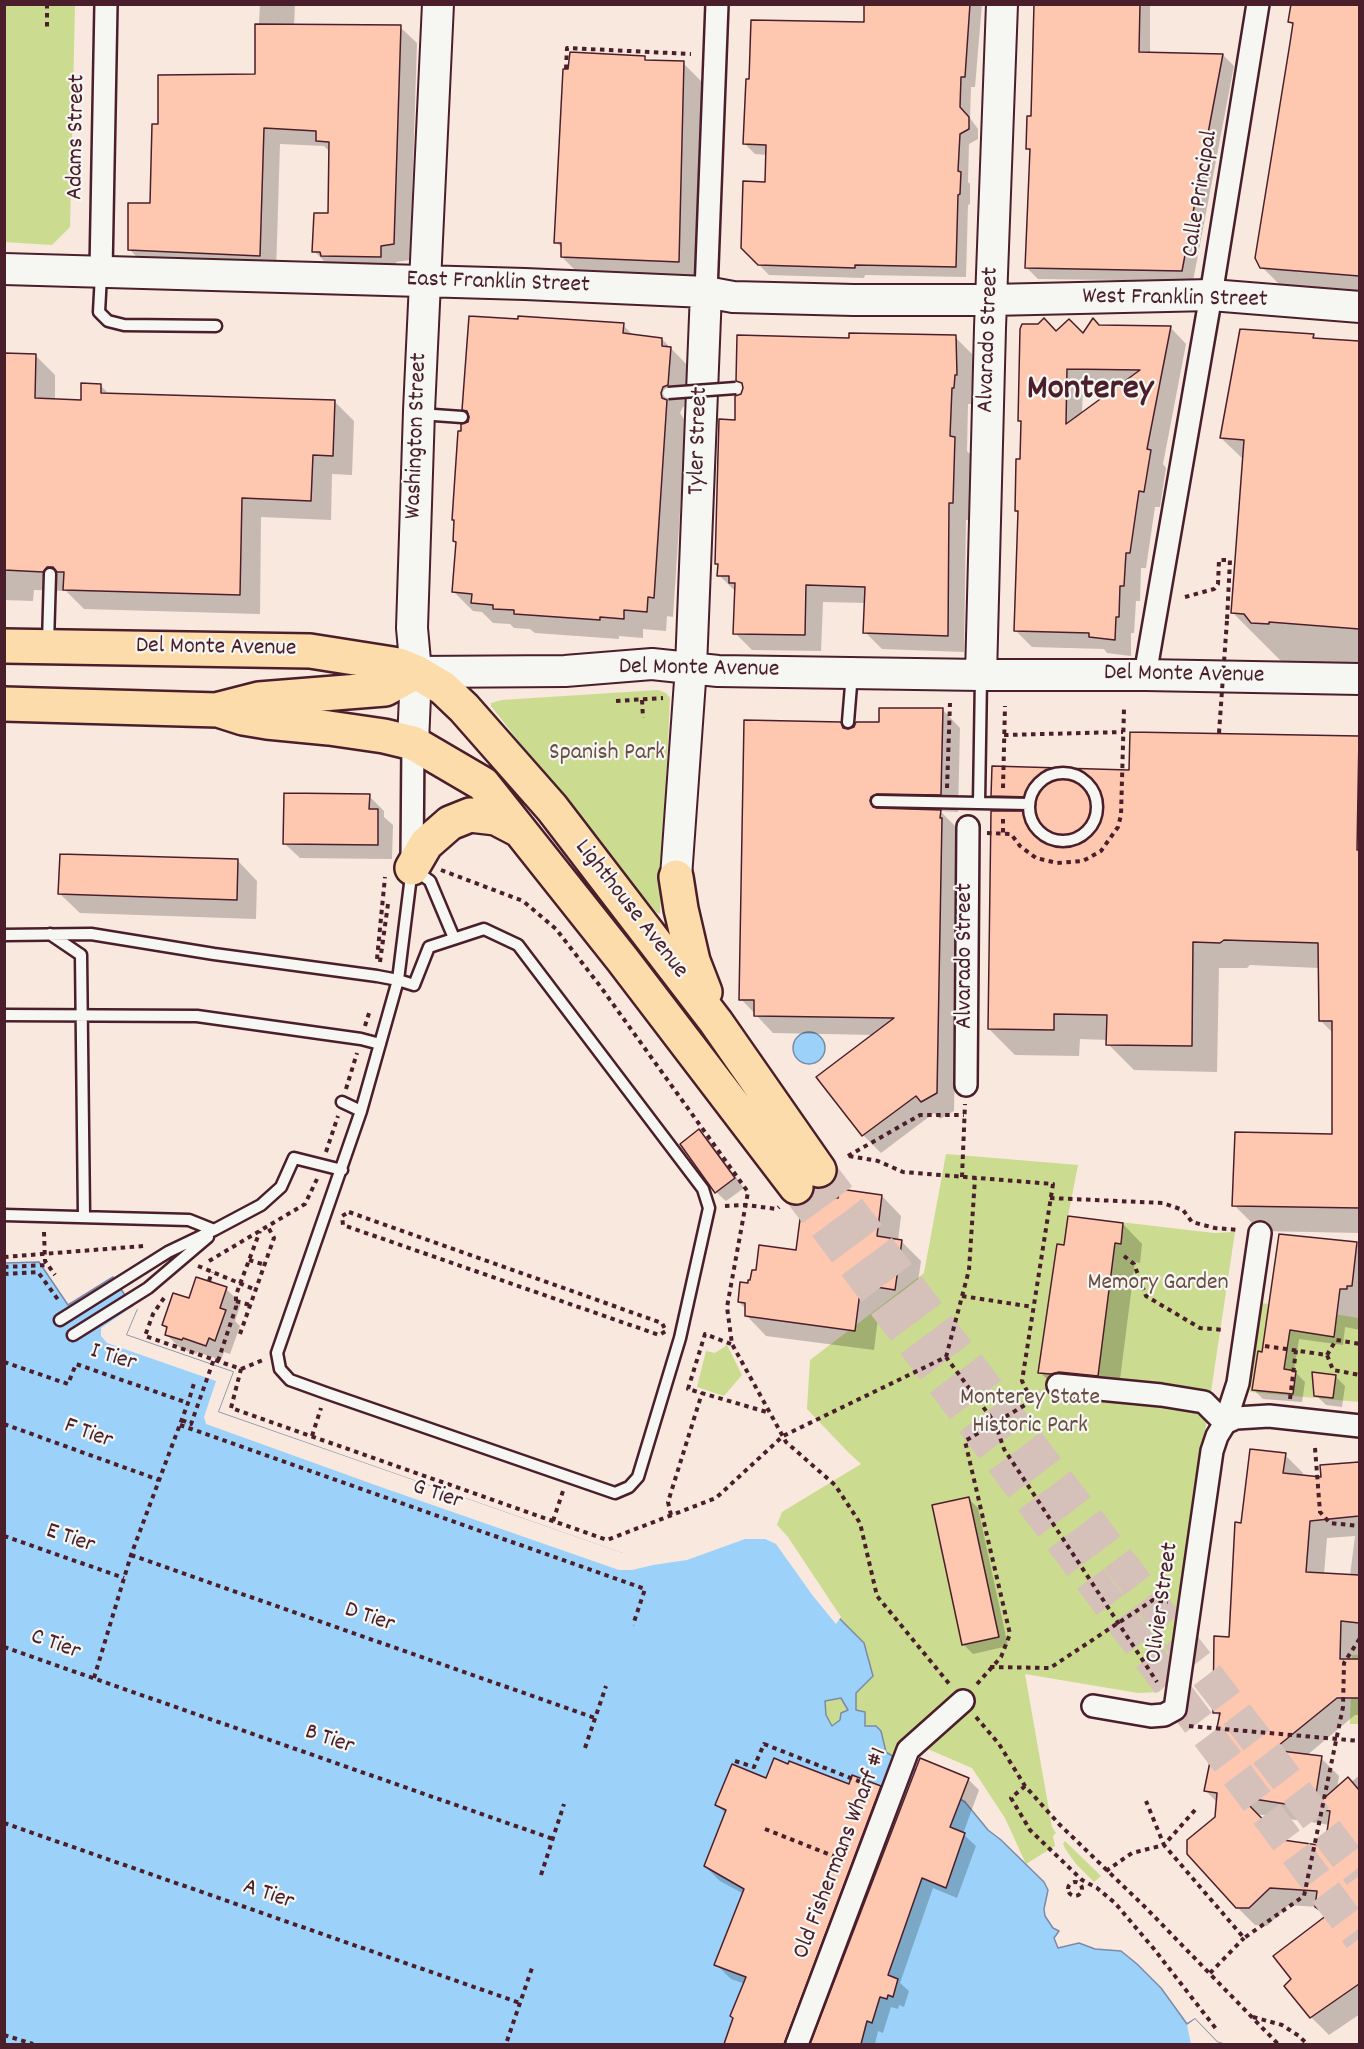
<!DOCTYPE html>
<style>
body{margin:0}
#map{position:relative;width:1364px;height:2049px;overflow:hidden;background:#f8e8de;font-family:Dekko,sans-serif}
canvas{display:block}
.frame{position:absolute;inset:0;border:6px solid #4a1f2b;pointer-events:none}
</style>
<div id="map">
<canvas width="1364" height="2049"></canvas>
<div class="frame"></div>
</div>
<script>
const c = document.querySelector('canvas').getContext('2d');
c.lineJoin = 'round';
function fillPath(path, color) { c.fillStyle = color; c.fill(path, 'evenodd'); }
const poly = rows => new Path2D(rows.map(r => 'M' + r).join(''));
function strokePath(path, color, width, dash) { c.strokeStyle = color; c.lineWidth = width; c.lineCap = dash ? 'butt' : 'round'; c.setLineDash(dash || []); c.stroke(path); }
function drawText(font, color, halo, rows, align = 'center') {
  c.font = font + ' Dekko,sans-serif'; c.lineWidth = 4.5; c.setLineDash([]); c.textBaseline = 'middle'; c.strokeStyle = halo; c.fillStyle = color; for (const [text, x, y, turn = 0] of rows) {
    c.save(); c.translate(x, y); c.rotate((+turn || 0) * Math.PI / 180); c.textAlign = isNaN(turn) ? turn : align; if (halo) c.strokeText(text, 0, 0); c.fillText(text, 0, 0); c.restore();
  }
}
fillPath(poly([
 [4,5,75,5,70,227,52,245,5,242],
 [658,690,666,693,670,698,660,914,656,912,571,808,491,706,491,703,502,700],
 [946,1154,1078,1165,1068,1216,1214,1233,1235,1232,1167,1684,1159,1692,1138,1693,1025,1674,1052,1827,1056,1833,1053,1836,1055,1846,1026,1864,1005,1818,972,1768,902,1738,881,1785,739,1620,782,1512,861,1464,848,1452,807,1409,810,1360,924,1273],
 [1262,1303,1359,1318,1359,1402,1250,1392],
 [727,1345,742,1375,724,1396,697,1387,706,1351,715,1353],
 [1352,1655,1359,1655,1359,1724,1350,1724],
 [1065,1841,1101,1876,1094,1882,1076,1864,1066,1850,1063,1844]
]), '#cbdb8f');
const water = poly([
 '793 1048a16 16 0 1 1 32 0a16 16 0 1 1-32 0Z',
 [39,1262,68,1305,113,1277,132,1306,137,1309,126,1335,233,1372,218,1412,623,1554,753,1518,805,1571,840,1619,864,1643,873,1676,856,1693,856,1710,865,1712,865,1726,876,1726,881,1731,886,1752,965,1802,988,1830,1001,1840,1044,1882,1048,1890,1044,1909,1045,1916,1053,1928,1059,1931,1054,1938,1058,1948,1079,1943,1095,1949,1121,1951,1137,1964,1161,1988,1187,2024,1195,2019,1217,2042,1224,2044,5,2044,4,1263,39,1262],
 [841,1698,848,1710,841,1713,840,1720,832,1726,826,1715,825,1701,841,1698]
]);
fillPath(water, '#9cd2fa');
strokePath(water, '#7b8aa7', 1.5);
fillPath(poly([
 [135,1305,140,1309,137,1309,126,1335,233,1372,218,1412,623,1553,624,1550,741,1517,754,1515,770,1520,778,1526,788,1537,841,1617,836,1624,813,1596,776,1544,765,1539,745,1539,687,1560,653,1565,632,1570,619,1570,378,1486,206,1424,204,1417,216,1381,107,1343,101,1336,101,1328],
 [1195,2019,1217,2042,1224,2044,1191,2044,1187,2025]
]), '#f8e8de');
fillPath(poly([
 [260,4,295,4,294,26,400,27,417,43,410,260,396,262,397,273,330,267,314,251,329,215,331,153,324,146,280,144,276,272,146,266,129,249,151,205,159,126,256,76],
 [865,4,982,4,975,87,971,87,970,118,978,129,978,139,969,144,968,182,970,184,970,204,968,205,966,277,865,275,864,278,769,275,742,247,766,184,767,155,755,154,745,144,865,24],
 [1036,4,1150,4,1150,54,1223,55,1234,66,1193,281,1038,279,1027,268,1031,152,1027,148,1033,118],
 [1293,4,1360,4,1360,293,1282,287,1262,267,1294,26,1290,22],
 [644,58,648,61,683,63,703,83,698,282,582,277,562,257,562,248,556,242],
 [623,325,634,336,662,339,690,368,688,405,683,407,680,413,686,422,673,617,667,616,666,631,643,629,643,638,619,636,619,639,535,633,530,629,514,628,510,624,493,623,482,612,473,611,454,592,457,543,454,541,462,432,469,423,470,415,464,409],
 [1100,327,1170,327,1186,344,1163,464,1166,468,1160,507,1155,507,1146,568,1141,568,1140,601,1136,601,1134,633,1131,633,1131,656,1107,653,1104,649,1032,647,1016,631,1019,514,1016,511,1021,461,1022,423,1019,420,1057,333,1083,335],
 [1083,384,1122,385,1082,414],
 [1313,335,1318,340,1360,343,1360,675,1283,663,1232,612,1244,460,1221,438],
 [955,337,972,354,973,391,971,391,971,404,968,404,967,451,971,455,970,520,966,520,964,652,882,649,865,632,866,603,823,602,821,651,752,650,735,633,736,592,719,575,719,566,716,563,736,421,745,388,737,380,851,340],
 [4,355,36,356,55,375,55,401,82,402,100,385,110,395,334,401,354,421,352,475,332,474,331,520,261,517,260,614,84,609,64,589,63,591,34,590,33,601,4,600],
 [943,710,960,728,958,812,940,811,958,829,959,837,954,1111,940,1119,934,1113,881,1153,863,1135,875,1035,773,1033,741,999,840,723,848,731],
 [1358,738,1360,739,1360,1233,1260,1231,1234,1205,1334,1136,1334,1034,1320,1020,1319,968,1250,965,1247,968,1219,968,1217,1072,1134,1070,1108,1044,1108,1040,1080,1039,1079,1056,1015,1055,989,1029,1010,813,993,795,1131,771],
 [369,796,384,811,384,817,393,825,392,859,300,858,285,844],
 [238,861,257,881,256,919,80,913,60,894],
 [699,1131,709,1140,744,1188,726,1201,716,1192],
 [882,1196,901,1216,898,1241,901,1241,921,1261,914,1309,889,1305,888,1312,879,1310,874,1350,766,1336,747,1316,746,1309,739,1302,749,1284,797,1252,825,1205,840,1200],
 [1123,1224,1142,1244,1140,1263,1135,1262,1118,1395,1060,1392,1040,1372,1065,1246],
 [1357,1244,1360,1247,1360,1330,1345,1327,1343,1345,1299,1339,1294,1371,1305,1382,1302,1402,1263,1399,1254,1390,1264,1354],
 [226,1289,241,1303,235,1321,240,1326,230,1354,224,1352,221,1360,197,1352,197,1354,181,1349,166,1334,168,1329,163,1324,190,1300],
 [1335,1376,1345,1386,1342,1407,1326,1405,1316,1395],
 [1285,1455,1303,1473,1302,1477,1323,1479,1322,1466,1360,1463,1360,1715,1355,1715,1306,1756,1321,1758,1339,1776,1337,1789,1351,1782,1360,1775,1360,2014,1329,2035,1311,2017,1293,1980,1326,1917,1316,1907,1289,1905,1267,1926,1255,1925,1237,1907,1216,1818,1218,1803,1206,1791,1221,1718,1215,1712,1230,1638,1243,1524],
 [1355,1536,1350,1576,1324,1574,1327,1538],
 [1256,1814,1330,1825,1326,1848,1283,1841],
 [969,1499,978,1508,1008,1646,973,1654,963,1644],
 [921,1760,968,1779,979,1790,963,1834,976,1846,957,1898,933,1888,900,1983,909,1991,904,2007,899,2005,898,2009,891,2007,883,2033,878,2031,875,2044,812,2044],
 [767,1780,880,1788,894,1802,800,2044,725,2044,745,1984,731,1979,716,1964,744,1894,720,1881,705,1866,726,1814,717,1805]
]), '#0003');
const building = poly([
 [864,4,970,4,965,77,961,77,960,107,969,117,969,129,960,134,958,171,961,172,960,194,958,195,956,267,855,265,855,268,758,265,741,248,743,181,765,182,766,145,743,144,746,79,749,79,751,20,864,22,864,4],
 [1034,4,1140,4,1139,52,1223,54,1182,271,1025,268,1030,149,1026,149,1027,116,1031,116,1034,4],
 [1291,4,1359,4,1359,276,1260,268,1255,258,1290,43,1293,23,1288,22,1291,4],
 [255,24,401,25,394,244,381,246,381,257,321,256,320,252,312,252,314,213,328,213,329,142,316,141,316,131,264,128,260,256,128,250,128,203,150,203,152,124,158,124,158,75,255,74,255,24],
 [570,52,645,56,645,60,684,61,679,262,561,257,561,243,554,243,563,69,568,69,570,52],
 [469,316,518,319,518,316,624,323,623,333,662,338,662,346,671,347,668,385,663,387,661,393,662,398,667,400,654,598,648,597,647,612,624,610,624,619,600,617,600,620,514,614,514,610,493,609,493,605,471,603,472,594,452,592,456,542,453,541,454,520,452,520,458,431,461,431,461,424,468,422,469,417,467,411,462,410,469,316],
 [1044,318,1056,331,1069,319,1083,333,1093,318,1099,325,1171,326,1147,449,1151,450,1144,492,1139,491,1130,553,1126,553,1124,586,1120,586,1119,617,1116,617,1115,640,1089,637,1089,633,1014,631,1018,511,1015,511,1016,459,1020,459,1021,421,1018,421,1020,329,1022,324,1038,324,1044,318],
 [1067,369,1140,370,1066,424,1067,369],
 [1240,329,1314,334,1313,338,1359,341,1359,629,1269,622,1269,624,1251,623,1244,614,1231,613,1244,440,1220,438,1240,329],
 [849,333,956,335,957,375,955,375,954,388,952,388,950,436,955,437,953,503,949,503,948,636,863,633,865,587,806,585,805,635,733,634,735,583,729,583,729,576,717,576,718,564,715,564,719,419,735,420,735,396,741,394,743,388,742,383,736,381,737,335,849,338,849,333],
 [4,353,36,354,35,398,81,400,81,383,101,384,101,393,335,400,333,456,313,455,311,501,242,498,240,595,63,590,64,572,57,572,53,567,47,567,43,572,4,570,4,353],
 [879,708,943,708,941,795,877,794,871,797,870,801,873,807,877,808,941,810,940,818,942,818,937,1093,921,1102,916,1096,862,1136,816,1077,894,1018,754,1016,754,1000,739,1000,744,720,841,722,843,728,848,729,854,727,856,722,879,722,879,708],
 [1130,732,1359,736,1357,850,1359,850,1359,1208,1232,1206,1235,1132,1332,1134,1332,1021,1319,1021,1318,943,1224,940,1220,943,1193,942,1192,1046,1106,1045,1107,1015,1054,1014,1054,1030,988,1029,991,811,1029,811,1035,808,1036,804,1035,800,1030,797,991,796,992,766,1129,770,1130,732],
 [284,793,370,794,369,809,378,809,378,845,283,844,284,793],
 [60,854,238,859,237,900,58,894,60,854],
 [699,1129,735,1178,715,1193,680,1144,699,1129],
 [840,1189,882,1195,877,1236,902,1240,895,1290,870,1286,869,1293,860,1292,855,1331,745,1316,745,1303,738,1302,740,1282,748,1283,748,1280,750,1280,752,1270,756,1270,759,1245,796,1250,802,1204,808,1201,823,1203,824,1197,838,1198,840,1189],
 [1068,1216,1123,1223,1121,1244,1115,1243,1098,1376,1059,1372,1051,1374,1038,1373,1057,1244,1064,1245,1068,1216],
 [1279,1234,1357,1242,1352,1286,1347,1286,1347,1289,1340,1289,1334,1337,1290,1330,1284,1369,1296,1371,1293,1394,1252,1390,1258,1351,1262,1352,1279,1234],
 [196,1277,227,1287,220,1308,226,1310,215,1341,209,1338,206,1346,183,1338,182,1340,165,1335,167,1327,162,1325,173,1293,189,1298,196,1277],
 [1312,1372,1336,1375,1333,1398,1314,1396,1312,1372],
 [1250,1449,1286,1453,1283,1473,1321,1477,1320,1465,1359,1462,1359,1516,1310,1521,1306,1572,1359,1575,1359,1623,1341,1621,1340,1659,1359,1659,1359,1698,1337,1698,1273,1750,1322,1756,1314,1807,1348,1777,1359,1790,1359,1984,1310,2018,1284,1986,1291,1979,1273,1956,1327,1915,1315,1907,1317,1891,1270,1888,1249,1908,1236,1908,1187,1854,1187,1840,1215,1817,1217,1793,1204,1791,1220,1713,1213,1713,1214,1636,1229,1637,1235,1522,1241,1523,1250,1449],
 [1241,1797,1330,1811,1325,1846,1283,1840,1241,1797],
 [969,1497,999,1637,962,1645,932,1505,969,1497],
 [774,1758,788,1764,789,1761,849,1784,852,1775,881,1786,784,2044,724,2044,733,2018,730,2016,746,1977,714,1965,744,1889,704,1866,726,1810,715,1805,732,1764,766,1778,774,1758],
 [920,1758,969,1778,950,1827,965,1833,946,1888,922,1878,888,1975,898,1979,893,1997,888,1995,887,1999,880,1997,872,2023,867,2021,861,2044,810,2044,920,1758]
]);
fillPath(building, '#fec7b0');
strokePath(building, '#4a1f2b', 1.5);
strokePath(poly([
 [819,1170,1360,1875],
 [796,1187,1360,1938]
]), '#d5c0ba', 33, [33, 16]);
const lane = poly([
 [101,275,99,312,108,321,124,325,216,326],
 [420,414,462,417],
 [48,643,50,574],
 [848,722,852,673],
 '1029 807a34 34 0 1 1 68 0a34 34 0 1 1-68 0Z',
 [877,801,1029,804],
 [979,803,981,677],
 [50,934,81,955,84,1216],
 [4,935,91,934,214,954,377,976,398,980,414,985,429,947,484,929,518,945,703,1189,709,1208,680,1338,638,1477,629,1487,615,1493,326,1393,290,1380,280,1369,277,1353,361,1111,398,980,412,868,430,881,454,938],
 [4,1015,197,1016,361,1039,380,1044],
 [342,1102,361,1111],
 [4,1215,189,1220,214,1230],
 [60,1320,168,1252,214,1230,261,1205,281,1187,294,1158,342,1170],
 [73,1335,148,1288,208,1237]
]);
const street = poly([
 [101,271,106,4],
 [706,292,717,4],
 [1145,675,1211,295,1258,4],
 [412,862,413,743],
 [966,1085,968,827],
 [1058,1385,1161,1395,1204,1402,1225,1423],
 [1225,1423,1236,1418,1269,1416,1360,1426],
 [1093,1706,1151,1716,1164,1715,1175,1709,1212,1451,1217,1436,1225,1423,1238,1383,1260,1233],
 [797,2044,908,1750,963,1701]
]);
const secondary = poly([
 [4,269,525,284,706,292,733,297,854,300,991,300,1211,295,1360,307],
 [416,672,565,671,652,664,718,671,981,675,1145,675,1360,679],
 [981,675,990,328,1002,4],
 [413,743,416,672,412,628,419,411,438,4],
 [676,877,691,667,706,292]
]);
const primary = poly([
 [4,646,310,651,399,665,416,672,443,688,464,708,552,808,716,1022,819,1170],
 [4,704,218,710,243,718,267,722,329,728,384,736,413,743,483,784,622,959,796,1187],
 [220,709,259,699,385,689,416,672],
 [412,868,426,844,450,823,470,815,496,818,519,830],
 [676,877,681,909,693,961,705,992]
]);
strokePath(lane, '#4a1f2b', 15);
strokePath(street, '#4a1f2b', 26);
strokePath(secondary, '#4a1f2b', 34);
strokePath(primary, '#4a1f2b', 38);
strokePath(poly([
 [47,4,47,30],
 [566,69,567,48,691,54],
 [1185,597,1214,589,1218,584,1219,560,1230,560,1227,620],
 [642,700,643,718],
 [616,701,663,698],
 [1004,735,1123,732],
 [947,788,950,703],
 [1003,788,1005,706],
 [1003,819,1003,834],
 [987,833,1011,834,1020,846,1036,858,1057,863,1083,861,1101,851,1118,827,1121,815,1124,709],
 [441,870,523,901,556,929,600,986,748,1192,727,1307,732,1344,786,1442,835,1485,860,1523,877,1596,951,1686],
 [377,959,385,877],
 [380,962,388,904],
 [365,1026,370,1010],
 [346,1089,357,1053],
 [326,1152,338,1116],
 [848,1156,920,1115,964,1115],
 [849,1156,878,1161,903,1172,1053,1184,1022,1381,1032,1401],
 [962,1177,965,1104],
 [1050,1198,1163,1203,1183,1210,1192,1222,1215,1228,1239,1230],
 [725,1206,746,1205,777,1209,779,1207],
 [349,1212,662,1323,666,1331,659,1335,343,1225,342,1216,349,1212],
 [44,1232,45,1261,55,1275],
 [1124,1256,1134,1264,1146,1296,1200,1328,1225,1330],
 [4,1257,144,1246],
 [249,1260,265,1265],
 [209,1261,305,1204,317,1179],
 [198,1266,256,1290],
 [4,1267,48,1265],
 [4,1274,38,1272,59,1301],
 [209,1281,212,1272],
 [962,1296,1033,1307],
 [164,1298,153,1314,145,1336,241,1369,231,1408,607,1540,716,1498,783,1436,946,1357,995,1423,1004,1449,1157,1682],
 [236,1301,250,1305],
 [240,1334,274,1238,267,1225],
 [731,1344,705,1334,688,1389,770,1413],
 [1265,1346,1327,1355,1333,1370,1360,1375],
 [1327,1355,1336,1340,1360,1344],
 [946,1357,969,1270,975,1178],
 [218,1361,236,1307,236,1295,240,1284,260,1231],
 [4,1362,68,1384,76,1364,188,1403],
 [241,1369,263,1360],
 [1290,1399,1296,1350],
 [182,1420,191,1424,214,1359],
 [4,1424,159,1480],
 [180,1425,645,1589,633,1625],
 [312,1436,321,1408],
 [1315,1448,1320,1512,1330,1523,1360,1526],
 [671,1515,668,1502,702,1393],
 [553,1521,563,1491],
 [4,1536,124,1578],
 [131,1555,595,1718],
 [4,1647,553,1839],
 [990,1667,1050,1668,1153,1600,1168,1602],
 [94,1678,131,1555,188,1403,195,1380],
 [977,1684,1001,1657,1010,1634,965,1441,1040,1396],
 [976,1717,999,1744,1025,1786,1059,1824,1146,1908,1278,2044],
 [1189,1726,1360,1741],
 [585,1748,606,1686],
 [735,1761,754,1767,764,1744,871,1786],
 [1025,1786,1011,1798,1030,1830,1082,1880,1097,1888,1115,1903,1154,1949,1217,2030],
 [1195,1810,1164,1845,1244,1938,1304,1896,1343,1707,1344,1663,1360,1638],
 [4,1823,520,2003],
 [765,1829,846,1861],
 [1106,1871,1132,1853,1164,1845,1146,1801],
 [541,1875,564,1804],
 '1068 1889a7 7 0 1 1 14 0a7 7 0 1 1-14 0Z',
 [1210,1973,1244,1938],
 [1253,2017,1282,2025,1299,2036,1307,2044],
 [4,2035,33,2044],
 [507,2041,533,1965]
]), '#4a1f2b', 4, [4.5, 4.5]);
strokePath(lane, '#f6f6f2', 10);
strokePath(street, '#f6f6f2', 21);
strokePath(secondary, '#f6f6f2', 30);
strokePath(primary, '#fddcac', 33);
const laneBridge = poly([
 [668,393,736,388]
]);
strokePath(laneBridge, '#4a1f2b', 15, []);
strokePath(poly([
 [1219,733,1227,620]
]), '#4a1f2b', 4, [4.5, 4.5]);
strokePath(laneBridge, '#f6f6f2', 10);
drawText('24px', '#4a1f2b', '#f6f6f2', [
 ["Adams Street",78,137,-89],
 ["Calle Principal",1202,194,-81],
 ["East Franklin Street",498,284,2],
 ["West Franklin Street",1175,300,1],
 ["Alvarado Street",990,340,-88],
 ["Washington Street",418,436,-88],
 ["Tyler Street",700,441,-88],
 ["Del Monte Avenue",216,649,1],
 ["Del Monte Avenue",699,670,1],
 ["Del Monte Avenue",1184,676,1],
 ["Lighthouse Avenue",630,910,52],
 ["Alvarado Street",967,956,-90],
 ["I Tier",113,1359,17],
 ["F Tier",88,1435,20],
 ["G Tier",437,1496,19],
 ["E Tier",70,1540,19],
 ["Olivier Street",1164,1603,-82],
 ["D Tier",369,1619,19],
 ["C Tier",55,1646,20],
 ["B Tier",329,1741,19],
 ["Old Fishermans Wharf #1",842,1854,-69],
 ["A Tier",268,1896,19]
]);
drawText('24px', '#6a4e44', '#f6f6f2', [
 ["Spanish Park",607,755],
 ["Memory Garden",1158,1285],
 ["Monterey State",1030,1400],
 ["Historic Park",1030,1428]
]);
drawText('bold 36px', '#4a1f2b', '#f6f6f2', [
 ["Monterey",1090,392]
]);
</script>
